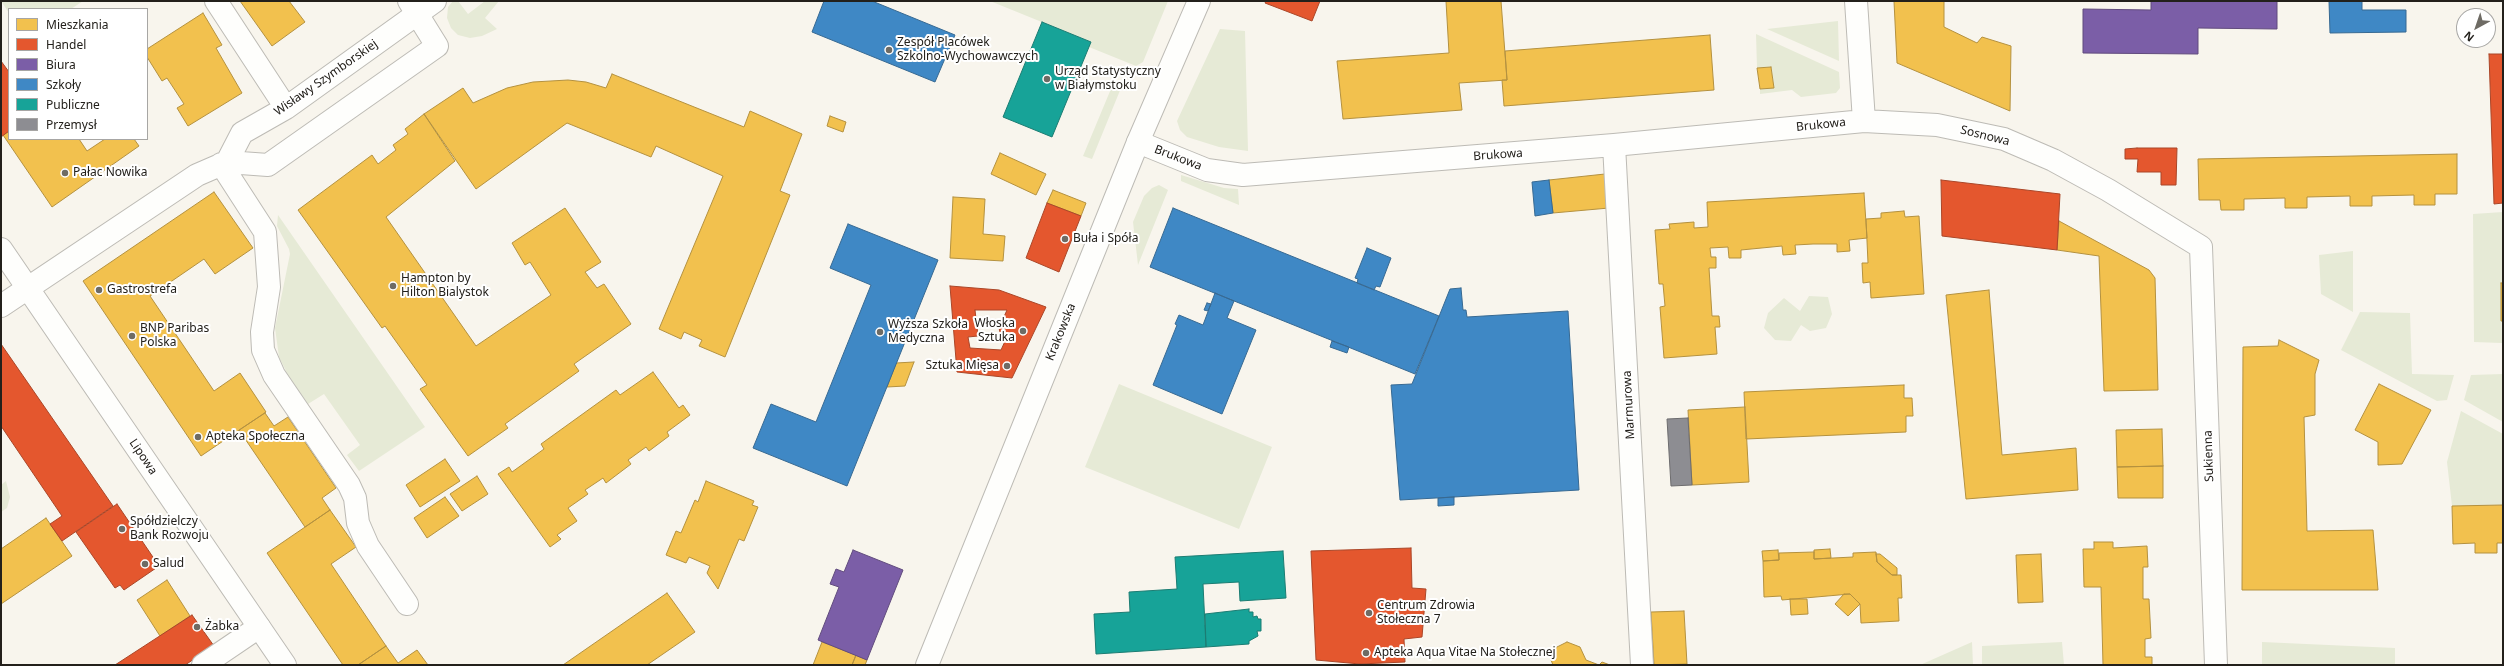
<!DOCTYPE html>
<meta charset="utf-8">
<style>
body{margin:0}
#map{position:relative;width:2504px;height:666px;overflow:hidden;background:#f8f5ed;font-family:"Noto Sans",sans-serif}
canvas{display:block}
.frame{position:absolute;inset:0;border:2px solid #23201b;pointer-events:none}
.legend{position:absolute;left:8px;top:8px;width:140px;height:132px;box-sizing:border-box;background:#fff;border:1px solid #a7a6a4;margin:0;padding:5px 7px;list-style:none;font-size:12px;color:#23201b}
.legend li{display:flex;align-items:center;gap:8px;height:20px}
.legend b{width:20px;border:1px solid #a7a6a4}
.north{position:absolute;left:2456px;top:8px;width:40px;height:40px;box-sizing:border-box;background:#fff;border:1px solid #a7a6a4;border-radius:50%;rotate:220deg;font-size:11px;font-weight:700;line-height:16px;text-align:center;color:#23201b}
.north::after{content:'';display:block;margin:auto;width:14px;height:18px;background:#6e6b64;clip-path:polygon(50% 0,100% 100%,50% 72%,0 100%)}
</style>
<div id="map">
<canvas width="2504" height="666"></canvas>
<div class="frame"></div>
<ul class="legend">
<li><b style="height:11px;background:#f2c14e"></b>Mieszkania</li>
<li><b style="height:11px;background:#e4572e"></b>Handel</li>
<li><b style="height:11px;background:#7b5ea7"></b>Biura</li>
<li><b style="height:11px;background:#3f88c5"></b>Szkoły</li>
<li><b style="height:11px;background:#17a398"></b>Publiczne</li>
<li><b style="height:11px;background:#8d8d92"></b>Przemysł</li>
</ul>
<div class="north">N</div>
</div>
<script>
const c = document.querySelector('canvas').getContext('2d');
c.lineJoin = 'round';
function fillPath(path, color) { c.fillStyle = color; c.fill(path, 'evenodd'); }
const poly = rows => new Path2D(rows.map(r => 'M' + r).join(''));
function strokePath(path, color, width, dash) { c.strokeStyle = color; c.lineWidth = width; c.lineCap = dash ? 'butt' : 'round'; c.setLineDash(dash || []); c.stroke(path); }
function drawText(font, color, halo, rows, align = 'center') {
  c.font = font + ' "Noto Sans",sans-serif'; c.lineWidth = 4; c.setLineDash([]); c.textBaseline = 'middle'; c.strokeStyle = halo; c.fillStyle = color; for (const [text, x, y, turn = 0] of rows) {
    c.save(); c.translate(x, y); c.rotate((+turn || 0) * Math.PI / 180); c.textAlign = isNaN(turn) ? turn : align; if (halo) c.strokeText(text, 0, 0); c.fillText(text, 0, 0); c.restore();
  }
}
fillPath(poly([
 [1,1,83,1,71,9,9,9,9,13],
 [453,1,458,1,468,14,485,1,499,1,485,18,497,29,482,36,470,38,458,35,451,28,447,18,448,7],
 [990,1,1168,1,1143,62,1136,66,1089,47,1091,42],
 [1838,21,1839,61,1767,29],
 [1220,29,1245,31,1248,151,1219,147,1187,137,1180,130,1177,121],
 [1756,34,1839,72,1840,88,1836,93,1801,97,1792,90,1760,94,1760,89,1774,87,1771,67,1757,68],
 [1113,84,1121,88,1092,159,1083,156],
 [1181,175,1224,188,1238,189,1239,205,1181,181],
 [1159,185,1168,190,1138,265,1133,222,1144,196,1152,188],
 [2503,212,2503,283,2501,283,2502,343,2474,342,2473,214],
 [278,215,425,427,359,471,347,455,360,445,324,394,308,404,288,375,279,357,275,328,290,254,289,249,277,226],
 [2353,251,2353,312,2321,294,2319,255],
 [1809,296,1828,297,1832,314,1826,328,1810,331,1801,325,1791,341,1775,340,1764,328,1768,313,1784,298,1800,311],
 [2360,312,2410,313,2412,374,2454,375,2447,400,2437,401,2341,350],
 [2503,374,2503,422,2464,400,2471,375],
 [1119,384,1272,447,1239,529,1085,467],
 [2461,411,2503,434,2503,505,2452,506,2447,462],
 [6,481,10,497,7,508,1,512,1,485],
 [1972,642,1973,665,1920,665],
 [2062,642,2064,665,1982,665,1982,646],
 [2262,642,2395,648,2395,665,2262,665]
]), '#e6ead6');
const homes = poly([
 [240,1,289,1,305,22,272,46,240,1],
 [1446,1,1501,1,1507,80,1459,83,1462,110,1343,119,1337,61,1449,53,1446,1],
 [1894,1,1944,1,1944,27,1977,43,1982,37,2011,46,2010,111,1897,63,1894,1],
 [203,13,222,45,216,48,242,93,188,126,177,108,184,104,167,78,162,81,147,57,147,49,203,13],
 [1710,35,1714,90,1504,106,1502,80,1507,80,1505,51,1710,35],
 [1771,67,1774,88,1760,89,1757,68,1771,67],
 [612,74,744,127,750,111,802,134,780,191,790,195,725,357,699,346,702,340,684,332,681,339,659,329,723,176,656,146,651,157,567,123,476,189,424,114,463,88,473,103,507,88,533,82,568,80,586,82,606,88,612,74],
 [424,114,455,161,386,217,476,346,551,295,530,262,525,265,512,243,565,208,601,262,585,272,597,288,604,284,631,324,574,364,579,371,505,424,508,428,468,456,420,389,427,385,385,326,382,328,298,210,372,155,378,164,396,150,393,145,408,134,405,129,424,114],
 [830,116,846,122,843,132,827,126,830,116],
 [9,131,9,139,79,139,87,151,105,139,134,139,139,146,52,207,3,135,9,131],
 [1000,153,1046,174,1036,195,991,174,1000,153],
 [2457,154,2457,194,2435,194,2435,205,2414,205,2414,195,2372,196,2372,206,2350,206,2350,196,2307,197,2307,208,2285,208,2285,198,2244,199,2244,210,2221,210,2220,200,2199,200,2198,159,2457,154],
 [1605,174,1609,208,1553,213,1549,180,1605,174],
 [1053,190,1086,203,1081,216,1047,203,1053,190],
 [214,192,253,248,215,274,204,259,150,296,214,391,240,373,266,412,201,456,83,281,214,192],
 [1864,193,1867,238,1849,240,1850,251,1837,252,1837,244,1813,244,1795,245,1796,254,1783,255,1782,246,1741,250,1741,258,1729,258,1728,247,1710,248,1711,257,1716,257,1716,268,1709,268,1712,316,1719,316,1720,327,1715,327,1717,354,1664,358,1660,307,1665,306,1663,284,1659,284,1655,230,1670,229,1669,224,1694,222,1694,228,1708,227,1707,202,1864,193],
 [953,197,985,199,983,234,1005,236,1003,261,950,258,953,197],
 [1904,211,1905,217,1919,216,1924,294,1871,298,1870,282,1863,283,1862,263,1868,263,1866,219,1881,218,1881,213,1904,211],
 [2059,221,2149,270,2155,278,2158,390,2104,391,2099,256,2057,250,2059,221],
 [2501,283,2503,283,2503,321,2501,321,2501,283],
 [1989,290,2002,455,2076,448,2078,490,1966,499,1946,295,1989,290],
 [2279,340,2319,360,2315,374,2315,415,2304,417,2307,531,2373,530,2378,590,2242,590,2243,347,2278,346,2279,340],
 [914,362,905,386,887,387,896,363,914,362],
 [653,372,679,408,683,405,690,415,667,432,669,436,649,451,646,447,628,460,631,464,606,483,603,478,585,490,588,494,568,508,577,521,557,535,561,539,550,547,498,474,509,467,512,472,544,449,541,444,616,390,620,395,653,372],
 [2379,384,2431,410,2402,464,2378,465,2378,442,2355,430,2379,384],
 [1904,385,1904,398,1912,398,1913,416,1906,416,1906,432,1746,439,1744,392,1904,385],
 [1745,407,1749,482,1692,485,1688,410,1745,407],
 [265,413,274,426,288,417,336,488,322,498,330,510,305,527,239,430,265,413],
 [2162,429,2163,466,2117,467,2116,430,2162,429],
 [445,459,460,481,420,507,406,485,445,459],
 [2163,466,2163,498,2118,498,2117,467,2163,466],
 [477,476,488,494,462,511,450,494,477,476],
 [706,481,754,501,752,505,758,507,744,541,739,539,718,589,707,573,710,566,689,557,686,563,666,555,676,531,681,533,695,500,698,502,706,481],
 [445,497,459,516,427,538,414,518,445,497],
 [2503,505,2503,543,2497,543,2497,553,2475,553,2475,543,2453,544,2452,506,2503,505],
 [330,510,356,547,331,564,386,646,358,665,343,665,267,553,330,510],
 [46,518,72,556,1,604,1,549,46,518],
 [2094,542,2113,542,2113,548,2147,546,2148,567,2143,567,2143,599,2149,599,2151,638,2145,639,2145,657,2152,657,2152,665,2103,665,2101,587,2084,587,2083,549,2094,549,2094,542],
 [1830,549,1831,558,1814,559,1814,550,1830,549],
 [1778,550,1779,560,1763,561,1762,551,1778,550],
 [1814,552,1814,559,1853,557,1853,553,1876,552,1877,562,1892,575,1901,575,1902,598,1898,598,1899,621,1861,623,1860,604,1850,594,1782,600,1781,596,1764,597,1763,561,1779,560,1779,553,1814,552],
 [1876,554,1880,554,1897,568,1897,575,1892,575,1877,562,1876,554],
 [2041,554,2043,602,2018,603,2016,555,2041,554],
 [167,580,190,616,160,636,137,600,167,580],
 [667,593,695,632,647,665,563,665,667,593],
 [1844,594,1850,594,1860,604,1848,616,1835,604,1844,594],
 [1790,599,1807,599,1808,614,1791,615,1790,599],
 [1684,611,1687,664,1654,665,1651,612,1684,611],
 [822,642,856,655,852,665,813,665,822,642],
 [1567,642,1580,647,1586,660,1599,665,1602,662,1610,665,1553,665,1551,660,1555,648,1567,642],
 [386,646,398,663,417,650,428,665,358,665,386,646],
 [856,655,867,660,865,665,852,665,856,655]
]);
fillPath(homes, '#f2c14e');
strokePath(homes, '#b4913f', 1);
const shops = poly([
 [1266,1,1320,1,1312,21,1265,3,1266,1],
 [2489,54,2503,54,2503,203,2494,204,2489,54],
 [1,61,9,72,9,131,1,137,1,61],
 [2137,148,2177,148,2176,185,2161,185,2161,172,2137,172,2138,159,2125,159,2125,149,2137,148],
 [1941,180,2060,194,2057,250,1942,236,1941,180],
 [1047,203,1081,216,1059,272,1026,258,1047,203],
 [950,286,999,290,1046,307,1012,378,957,372,950,286],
 [975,310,1007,310,999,328,1001,336,1007,337,1001,350,970,348,968,337,978,336,975,310],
 [1,344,113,506,62,541,50,524,62,516,1,426,1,344],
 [117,504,159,566,124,590,120,585,115,588,76,532,117,504],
 [1411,548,1412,588,1426,589,1422,637,1404,639,1405,662,1360,664,1316,660,1311,551,1411,548],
 [192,615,214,646,185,665,115,665,192,615]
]);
fillPath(shops, '#e4572e');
strokePath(shops, '#aa4628', 1);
const offices = poly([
 [2151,1,2277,1,2277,29,2198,28,2198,54,2083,53,2083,9,2151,10,2151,1],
 [853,550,903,570,867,660,818,640,839,587,830,584,836,569,844,572,853,550]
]);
fillPath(offices, '#7b5ea7');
strokePath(offices, '#614b7d', 1);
const schools = poly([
 [824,1,872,1,955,35,935,82,812,32,824,1],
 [2329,1,2362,1,2362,10,2406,10,2406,32,2330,33,2329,1],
 [1549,180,1553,213,1535,216,1532,182,1549,180],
 [1173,208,1439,316,1415,374,1150,267,1173,208],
 [848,224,938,260,847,486,753,448,771,404,816,422,871,285,830,268,848,224],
 [1367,248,1391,258,1380,287,1376,286,1374,290,1357,283,1358,279,1355,278,1367,248],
 [1461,288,1463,310,1466,310,1467,317,1568,311,1579,490,1400,500,1391,385,1412,384,1450,289,1461,288],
 [1215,293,1234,301,1227,318,1256,330,1222,414,1153,385,1177,325,1175,324,1179,315,1203,325,1215,293],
 [1207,303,1211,304,1208,311,1204,310,1207,303],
 [1332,341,1349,347,1347,353,1330,347,1332,341],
 [1454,497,1454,505,1438,506,1438,498,1454,497]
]);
fillPath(schools, '#3f88c5');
strokePath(schools, '#376992', 1);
const public = poly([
 [1042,22,1091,42,1052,137,1003,117,1042,22],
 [1283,551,1286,598,1240,601,1239,582,1203,584,1206,647,1096,654,1094,614,1130,612,1129,592,1177,589,1175,557,1283,551],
 [1249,609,1249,612,1253,612,1253,617,1257,616,1258,619,1261,619,1261,631,1257,631,1258,636,1249,641,1249,644,1206,647,1205,614,1249,609]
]);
fillPath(public, '#17a398');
strokePath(public, '#1b7c72', 1);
const industry = poly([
 [1688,418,1692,485,1671,486,1667,419,1688,418]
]);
fillPath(industry, '#8d8d92');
strokePath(industry, '#6d6c6e', 1);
const minor = poly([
 [216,1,286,108],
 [1856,1,1864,121],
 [1138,142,1207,170,1243,175,1614,145,1864,121,1937,125,2004,139,2053,160,2108,190,2201,247,2216,665],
 [1614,145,1642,665],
 [227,162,242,133,286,108,435,1],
 [221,164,265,232,269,287,262,332,263,350,274,375,349,485,355,498,358,523,368,546,407,604],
 [1,306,197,175,227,162,268,165,437,46,409,1],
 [203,665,259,627]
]);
const tertiary = poly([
 [1,249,285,665],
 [927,665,1138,142,1199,1]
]);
strokePath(minor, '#bdbbb5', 24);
strokePath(tertiary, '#bdbbb5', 24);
strokePath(minor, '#fefefc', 22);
strokePath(tertiary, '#fefefc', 22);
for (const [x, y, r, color] of [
 [889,50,4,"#6e6b64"],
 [1047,79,4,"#6e6b64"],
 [65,173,4,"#6e6b64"],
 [1065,239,4,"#6e6b64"],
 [393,286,4,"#6e6b64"],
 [99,290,4,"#6e6b64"],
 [1023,331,4,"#6e6b64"],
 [880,332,4,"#6e6b64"],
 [132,336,4,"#6e6b64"],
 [1007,366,4,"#6e6b64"],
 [198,437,4,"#6e6b64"],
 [122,529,4,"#6e6b64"],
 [145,564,4,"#6e6b64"],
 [1369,613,4,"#6e6b64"],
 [197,627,4,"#6e6b64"],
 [1366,653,4,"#6e6b64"]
]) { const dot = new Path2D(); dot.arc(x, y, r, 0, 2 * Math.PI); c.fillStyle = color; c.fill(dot); strokePath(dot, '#fff', 1.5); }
drawText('12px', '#23201b', '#fff', [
 ["Zespół Placówek",897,43],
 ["Szkolno-Wychowawczych",897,57],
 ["Urząd Statystyczny",1055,72],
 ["w Białymstoku",1055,86],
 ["Pałac Nowika",73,173],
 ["Buła i Spóła",1073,239],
 ["Hampton by",401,279],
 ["Hilton Bialystok",401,293],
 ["Gastrostrefa",107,290],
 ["Włoska",1015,324,"right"],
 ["Sztuka",1015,338,"right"],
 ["Wyższa Szkoła",888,325],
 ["Medyczna",888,339],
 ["BNP Paribas",140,329],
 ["Polska",140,343],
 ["Sztuka Mięsa",999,366,"right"],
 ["Apteka Społeczna",206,437],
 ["Spółdzielczy",130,522],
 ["Bank Rozwoju",130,536],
 ["Salud",153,564],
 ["Centrum Zdrowia",1377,606],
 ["Stołeczna 7",1377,620],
 ["Żabka",205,627],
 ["Apteka Aqua Vitae Na Stołecznej",1374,653]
], 'left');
drawText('12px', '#23201b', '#fff', [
 ["Wisławy Szymborskiej",326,78,-35],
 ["Brukowa",1821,125,-6],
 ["Sosnowa",1985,136,14],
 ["Brukowa",1498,155,-4],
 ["Brukowa",1178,158,21],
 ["Krakowska",1061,332,-68],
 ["Marmurowa",1629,405,-93],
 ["Sukienna",2209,456,-92],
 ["Lipowa",143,457,56]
]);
</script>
